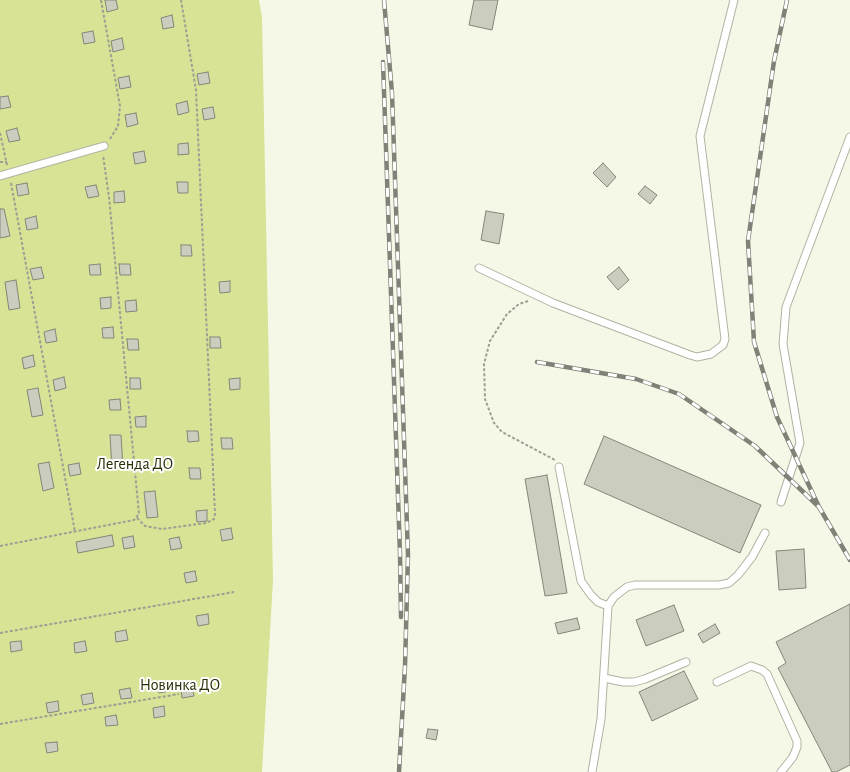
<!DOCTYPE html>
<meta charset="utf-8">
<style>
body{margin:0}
canvas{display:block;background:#f5f8e7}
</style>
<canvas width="850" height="772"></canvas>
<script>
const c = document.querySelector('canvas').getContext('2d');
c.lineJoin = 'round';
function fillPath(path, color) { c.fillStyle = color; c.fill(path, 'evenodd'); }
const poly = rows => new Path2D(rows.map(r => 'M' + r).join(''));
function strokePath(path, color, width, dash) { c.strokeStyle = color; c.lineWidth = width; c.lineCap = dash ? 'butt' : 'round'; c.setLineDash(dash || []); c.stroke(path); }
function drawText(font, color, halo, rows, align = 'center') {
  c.font = font + ' "Alegreya Sans",sans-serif'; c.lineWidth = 4; c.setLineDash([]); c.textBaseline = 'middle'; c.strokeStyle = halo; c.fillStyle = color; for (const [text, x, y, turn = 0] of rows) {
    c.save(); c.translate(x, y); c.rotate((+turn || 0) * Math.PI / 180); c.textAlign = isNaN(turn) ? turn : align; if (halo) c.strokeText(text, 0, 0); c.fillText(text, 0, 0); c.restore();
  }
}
fillPath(poly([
 [0,0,259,0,262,17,273,580,262,772,0,772]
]), '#d8e395');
const building = poly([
 [105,0,116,0,118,9,107,12,105,0],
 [474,0,498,0,492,30,469,25,474,0],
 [172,15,174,27,163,29,161,18,172,15],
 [93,31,95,42,84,44,82,33,93,31],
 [122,38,124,49,113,52,111,41,122,38],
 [208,72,210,83,199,85,197,74,208,72],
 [129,76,131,87,120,89,118,78,129,76],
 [8,96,11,107,0,109,0,97,8,96],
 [187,101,189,112,178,115,176,104,187,101],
 [213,107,215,118,204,120,202,109,213,107],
 [136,113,138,124,127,127,125,115,136,113],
 [17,128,20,140,9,142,6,131,17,128],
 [188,143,189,154,178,155,178,144,188,143],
 [144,151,146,162,135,164,133,153,144,151],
 [603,163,616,177,607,187,593,173,603,163],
 [177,182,188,182,188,193,178,193,177,182],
 [27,183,29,194,18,196,16,185,27,183],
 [96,185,99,196,88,198,85,187,96,185],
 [645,186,657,195,650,204,638,194,645,186],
 [124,191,125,202,114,203,114,192,124,191],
 [0,209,4,209,10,236,0,238,0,209],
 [486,211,504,214,499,244,481,240,486,211],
 [36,216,38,228,27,230,25,219,36,216],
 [181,245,191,245,192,256,181,256,181,245],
 [100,264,101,275,90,275,89,265,100,264],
 [119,264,130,264,131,275,120,275,119,264],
 [41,267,44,278,33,280,30,269,41,267],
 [619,267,629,280,618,290,607,277,619,267],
 [16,280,20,308,9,310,5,282,16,280],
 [230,281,230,292,220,293,219,282,230,281],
 [111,297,111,308,101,309,100,298,111,297],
 [136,300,137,311,126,312,125,301,136,300],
 [113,327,114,338,103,338,102,328,113,327],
 [55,329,57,341,46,343,44,332,55,329],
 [210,337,220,337,221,348,210,348,210,337],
 [127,339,138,339,139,350,128,350,127,339],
 [33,355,35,366,24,369,22,358,33,355],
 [64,377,66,388,55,391,53,380,64,377],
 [130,378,140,378,141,389,130,389,130,378],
 [240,378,240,389,230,390,229,379,240,378],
 [38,388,43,415,32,417,27,390,38,388],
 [120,399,121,410,110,410,109,400,120,399],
 [146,416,146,427,136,427,135,417,146,416],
 [187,431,198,431,199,441,188,442,187,431],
 [110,435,121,435,123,468,112,469,110,435],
 [604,436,761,505,740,553,584,484,604,436],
 [221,438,232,438,233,449,222,449,221,438],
 [49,462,54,488,43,491,38,464,49,462],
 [79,463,81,474,70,476,68,465,79,463],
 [189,468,200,468,201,479,190,479,189,468],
 [547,475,567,593,545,596,525,479,547,475],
 [155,491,158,517,147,518,144,492,155,491],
 [207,510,207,521,197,522,196,511,207,510],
 [231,528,233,539,222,541,220,530,231,528],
 [112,535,114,546,78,553,76,542,112,535],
 [133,536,135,547,124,549,122,538,133,536],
 [179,537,182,548,171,550,169,539,179,537],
 [804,549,806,588,779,590,776,551,804,549],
 [195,571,197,581,186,583,184,573,195,571],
 [850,604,850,765,836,772,832,772,778,668,786,663,776,642,850,604],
 [674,605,684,631,646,646,636,620,674,605],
 [208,614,209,624,198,626,196,616,208,614],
 [577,618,580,629,558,634,555,623,577,618],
 [715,624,720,633,703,643,698,634,715,624],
 [126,630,128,640,116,642,115,632,126,630],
 [21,641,22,650,11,652,10,642,21,641],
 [85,641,87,651,75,653,74,643,85,641],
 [684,671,698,699,652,721,639,692,684,671],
 [169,682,170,691,159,693,158,683,169,682],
 [192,686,194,696,182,698,181,688,192,686],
 [130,688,132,698,121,699,119,690,130,688],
 [92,693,94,703,83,705,81,695,92,693],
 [58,701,59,711,48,713,46,703,58,701],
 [164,706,165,716,154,718,153,708,164,706],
 [116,715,118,725,106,726,105,717,116,715],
 [428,729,438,730,436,740,426,738,428,729],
 [57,742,58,751,47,753,45,743,57,742]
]);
fillPath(building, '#cbcebe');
strokePath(building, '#848778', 1);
const lane = poly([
 [0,176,104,146],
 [479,268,553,303,690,355,697,357,711,354,723,345,725,339,700,136,734,0],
 [559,467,581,581,591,595,598,602,608,606],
 [781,502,800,443,783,344,786,307,850,137],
 [604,678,623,682,634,682,645,679,686,662],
 [717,682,751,666,762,670,767,674,797,741,797,747,793,757,781,772],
 [592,772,601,719,608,606,614,597,627,587,635,585,719,585,729,583,738,575,752,557,765,533]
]);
strokePath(lane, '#b0b3a3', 9);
strokePath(poly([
 [101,0,120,106,118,126,110,139],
 [0,133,7,165],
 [0,162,7,162],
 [11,183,75,532],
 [528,301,519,304,507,314,490,341,484,364,485,399,494,423,502,432,555,460],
 [137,518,145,526,162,529,206,523,214,519,215,514,196,90,181,0],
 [0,546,134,520,139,514,109,197,103,155],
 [0,633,234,592],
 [0,724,179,694]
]), '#9d9f93', 2, [3, 2]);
strokePath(lane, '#fff', 7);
const rail = poly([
 [384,0,392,93,408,555,405,666,399,772],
 [787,0,774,61,748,241,754,342,777,417,819,507],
 [383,62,400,554,401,617],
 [537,362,636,379,679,394,755,446,819,507,850,560]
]);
strokePath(rail, '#808277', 4.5);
strokePath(rail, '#fff', 3, [9]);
drawText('16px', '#2a2e05', '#fff', [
 ["Легенда ДО",135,464],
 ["Новинка ДО",180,685]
]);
</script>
